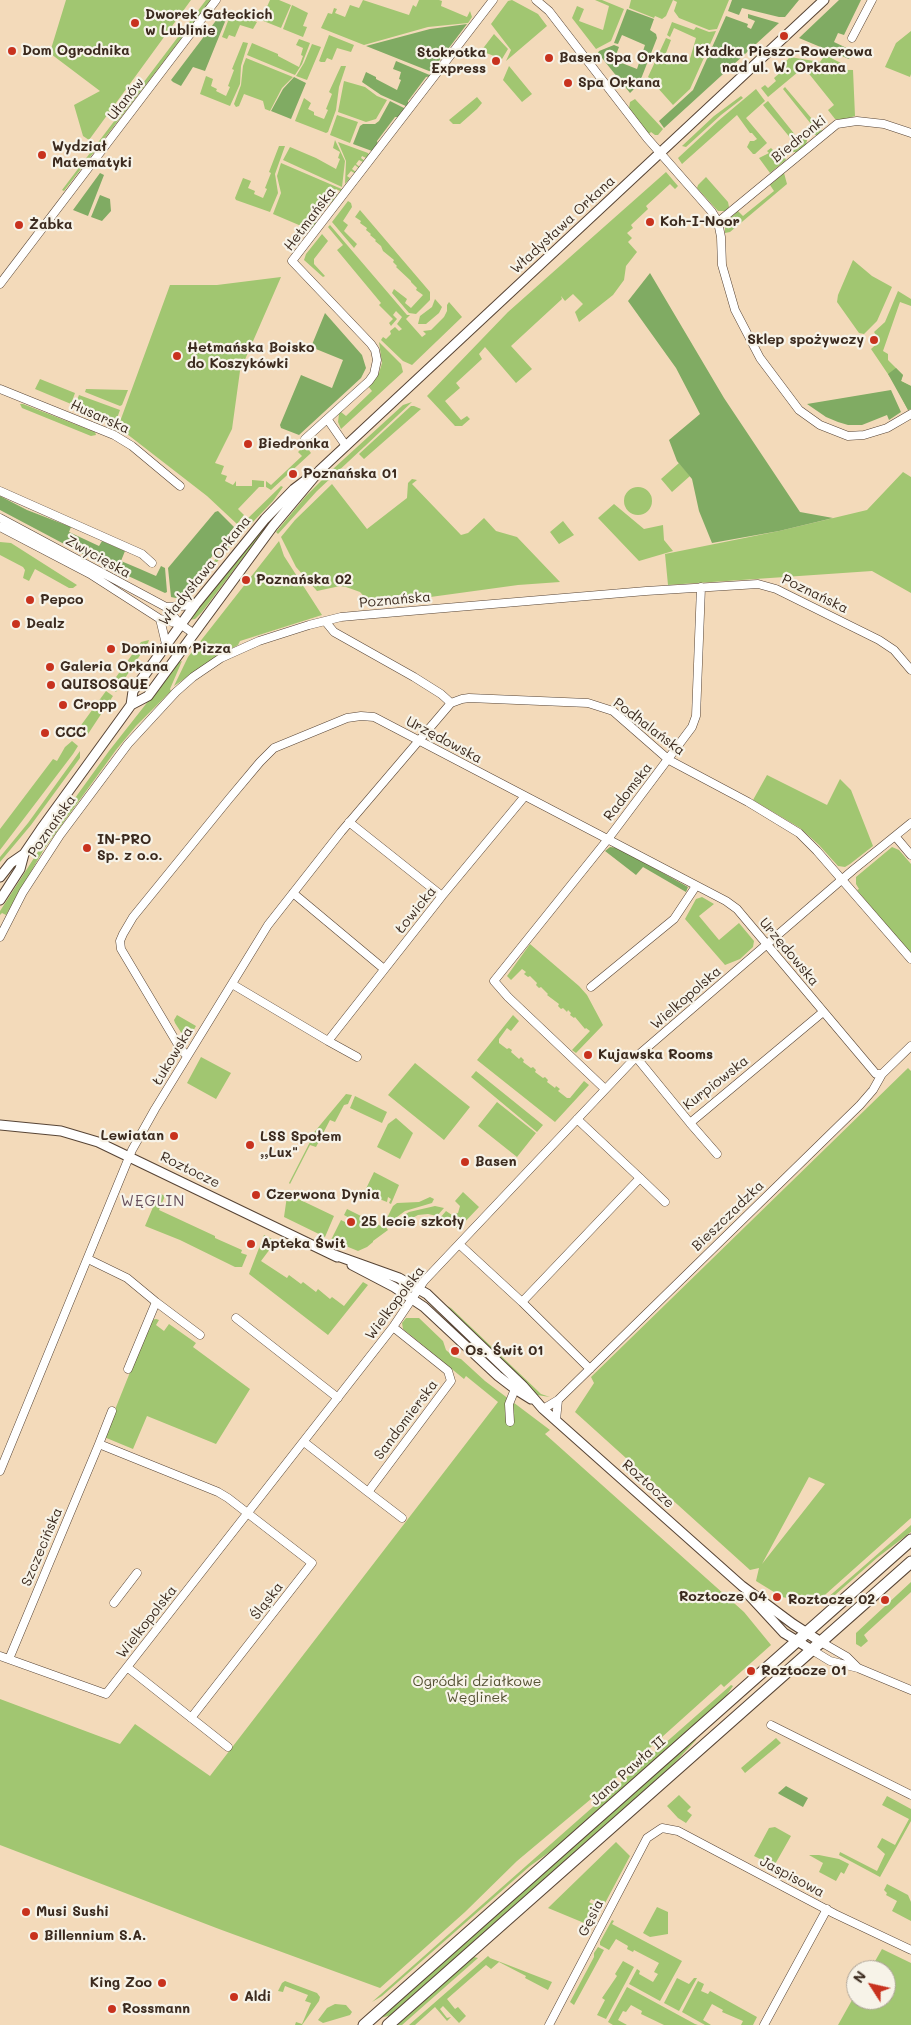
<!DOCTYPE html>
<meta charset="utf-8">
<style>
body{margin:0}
#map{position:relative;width:911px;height:2025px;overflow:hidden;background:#f3daba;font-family:Mali,sans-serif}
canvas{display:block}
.north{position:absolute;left:846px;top:1960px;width:50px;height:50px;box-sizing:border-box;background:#f7f3e8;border:1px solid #aca397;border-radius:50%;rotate:305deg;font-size:14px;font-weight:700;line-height:20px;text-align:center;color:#3b2a1e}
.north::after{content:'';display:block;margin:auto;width:18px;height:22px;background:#c8321e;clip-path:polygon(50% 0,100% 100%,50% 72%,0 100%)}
</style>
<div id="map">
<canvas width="911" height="2025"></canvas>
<div class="north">N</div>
</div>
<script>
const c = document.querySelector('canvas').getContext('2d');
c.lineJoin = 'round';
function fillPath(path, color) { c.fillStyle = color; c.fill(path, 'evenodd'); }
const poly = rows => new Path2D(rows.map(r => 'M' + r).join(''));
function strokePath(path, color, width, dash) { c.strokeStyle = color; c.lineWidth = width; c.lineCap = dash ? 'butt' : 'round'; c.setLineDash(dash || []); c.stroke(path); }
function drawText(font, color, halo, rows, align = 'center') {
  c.font = font + ' Mali,sans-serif'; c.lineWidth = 4.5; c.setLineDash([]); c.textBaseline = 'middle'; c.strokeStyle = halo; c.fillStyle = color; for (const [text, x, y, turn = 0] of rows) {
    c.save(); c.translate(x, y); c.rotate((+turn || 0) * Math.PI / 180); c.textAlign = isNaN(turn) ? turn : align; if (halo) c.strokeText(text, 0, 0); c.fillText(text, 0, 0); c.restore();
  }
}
fillPath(poly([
 [66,0,191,0,89,140,83,136,74,105,100,91,51,54,51,49],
 [206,0,211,0,64,191,62,190],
 [270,0,279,0,291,5,281,28,261,20],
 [363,0,409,15,413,5,416,7,419,0,439,0,442,1,441,6,467,17,470,11,472,17,468,23,428,27,364,45,321,28,328,13,332,14,334,8,337,9,335,13,345,17,350,5,359,8],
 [512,0,538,14,547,26,506,61,511,50,491,24,508,1],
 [595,0,602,0,624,9,611,41,596,49,572,18,577,6,584,9,579,21,603,30,609,6],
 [631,0,729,0,717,29,709,30,679,18,674,11,677,2,673,0,666,16,662,19,655,16,654,18,629,8],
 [292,5,308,13,303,26,307,27,303,37,283,29],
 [231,13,257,22,253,29,240,25,235,37,229,35,227,39,222,37],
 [672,22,694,30,696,27,709,32,716,31,690,89,673,105,648,77,666,38,671,40,666,53,689,62,696,38,674,28,670,37,667,35],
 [911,31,911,74,910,77,885,67,896,43],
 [494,34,508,49,502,59,481,51],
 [329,35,354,45,351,52,337,48,332,60,327,58,325,62,321,62,319,61],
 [299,39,310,43,302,64,295,75,247,55,252,43,278,54,278,56,299,67,303,56,301,55,303,48,296,45],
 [243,42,248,43,241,66,240,84,230,106,200,94,206,76,213,79,211,86,217,89,216,91,226,96,230,87,228,86,234,70,232,69],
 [312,44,321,47,307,80,296,76,304,63],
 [825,55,847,66,804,67,768,97,761,88,765,85,768,88,776,81,774,78,782,71,780,68,790,57,820,62],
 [246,58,293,77,282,88,270,111,265,109,263,101,244,94,239,106,236,107,234,104,241,85,243,66],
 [341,66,346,66,339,87,336,110,328,132,326,133,295,121,304,98,311,103,308,109,314,112,314,115,324,119,328,110,326,109,332,94,329,92],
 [509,66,532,94,522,102,503,80],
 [810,69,853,70,855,116,843,120,835,119,828,110,834,105,806,70],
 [344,81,365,87,377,96,387,100,376,119,366,122,338,112],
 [785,87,823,132,818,135,814,135,809,132,807,128,811,124,783,89],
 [756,89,765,101,746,118,767,143,755,154,753,154,747,147,750,141,754,141,757,139,752,133,750,133,737,115,682,164,678,158,718,121],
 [741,96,743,98,721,115,686,147,682,146,714,116],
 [477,97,482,103,477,109,460,124,453,124,449,120],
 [635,99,663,129,658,135,655,135,651,132,649,134,629,108,630,102],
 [768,101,796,136,802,132,805,135,807,140,806,145,797,152,790,152,787,148,786,145,792,140,763,105],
 [337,115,358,122,350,143,330,135],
 [335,140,345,161,342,187,283,160,290,147,316,158,336,169,340,159,338,158,340,152,333,148],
 [338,142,368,153,370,157,368,159,362,156,361,158,366,162,365,163,359,160,356,164,361,168,360,169,355,165,352,169,357,173,356,174,351,171,347,176,350,178,345,184,346,161],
 [279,146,285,146,275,174,278,193,270,212,236,200,235,198,243,178,251,181,248,188,255,191,254,194,263,198,267,189,265,188,271,173,269,172],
 [771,148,776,153,781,149,786,160,770,173,759,158,769,153,767,151],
 [281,163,344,190,342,192,336,189,334,192,339,196,338,198,332,194,330,196,336,201,334,203,328,199,327,201,332,205,331,207,325,203,313,219,318,224,313,231,273,214,281,193,277,176],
 [666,172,678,186,675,189,670,184,646,206,648,209,631,225,633,228,627,233,632,238,628,242,637,252,626,266,624,280,613,295,579,322,575,312,583,304,573,294,565,301,561,296,562,299,511,346,532,369,516,383,485,347,479,354,482,359,456,383,460,388,445,401,461,420,467,416,470,419,462,426,455,426,427,396,508,312],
 [784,173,787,184,730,232,725,233,725,223,728,220,738,211,743,216,774,191,770,185],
 [706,177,728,202,729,207,725,211,718,211,697,188,698,185],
 [348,201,351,203,352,207,343,221,348,225,344,231,357,244,354,248,332,222],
 [360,210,430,292,430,300,416,314,409,313,392,293,394,289,407,299,405,303,411,308,423,295,416,290,417,288,411,282,411,281,396,267,397,266,393,262,394,260,383,251,381,246,375,241,376,240,370,235,371,234,366,230,367,228,360,223,361,221,355,217],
 [330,225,407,315,410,315,406,319,422,337,426,334,423,331,431,330,444,317,447,311,447,305,449,302,462,317,412,365,403,361,381,340,383,337,386,339,391,334,390,331,395,327,399,331,402,329,397,324,402,317,396,311,393,315,397,319,391,326,389,323,393,319,379,305,381,303,337,250,343,245,328,227],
 [322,234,328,241,314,259,314,264,325,276,323,277,304,260,306,254],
 [853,260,872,276,892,287,877,321,864,334,859,333,837,302,838,295],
 [281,277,240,371,232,429,215,463,224,466,221,474,227,476,225,481,233,485,236,481,236,486,252,486,252,480,264,481,264,487,259,487,238,509,244,515,237,524,207,496,118,427,170,285,217,285],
 [898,291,911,299,911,306,900,302,883,351,888,354,888,360,903,375,901,381,911,386,911,409,908,410,894,383,871,349,880,341,874,332,885,322],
 [435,299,442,307,439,313,426,324,418,324,420,316,432,307],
 [379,342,401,364,403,372,341,429,338,422,339,414,341,412,346,416,372,391,368,386,379,373,382,363],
 [40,379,75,393,71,404,35,389],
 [86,389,127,390,128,390,122,405,120,406,85,392],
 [79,395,120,410,116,421,75,405],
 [412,402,317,491,278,534,276,532,306,496,333,469,403,405],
 [20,404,23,404,95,432,96,435,91,436,22,408],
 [411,406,414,406,421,409,364,459,359,454],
 [305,445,311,453,271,490,266,487,266,481,271,485,302,456,298,452],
 [679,463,690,476,672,492,661,479],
 [903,472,911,477,911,593,872,571,668,585,665,554,779,531,867,510],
 [412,479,417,480,412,484,461,535,468,533,484,518,496,531,517,537,560,582,518,585,372,605,360,592,346,587,340,586,317,591,296,567,281,537,295,520,332,484,367,529,407,498,408,483],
 [281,486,283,487,273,501,230,546,192,593,184,600,177,602,185,597,196,585,242,524],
 '624 501a14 14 0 1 1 28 0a14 14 0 1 1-28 0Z',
 [614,504,644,529,663,525,664,540,673,551,639,561,598,518],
 [269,520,270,522,202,612,195,619,189,620],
 [563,521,574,535,559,544,550,532],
 [279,541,284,556,322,615,240,641,238,645,216,657,174,686,188,657],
 [0,542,11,543,77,585,73,588,69,588,35,569,29,581,23,578,25,570,23,567,0,555],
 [149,640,148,643,116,692,109,687,141,642],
 [182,661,170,689,171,691,136,726,116,750,44,849,6,915,2,913,0,915,0,911,52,830,109,751,179,662],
 [106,691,113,696,88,734,82,735,79,728],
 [72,741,78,746,73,754,0,850,0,829,53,759,57,761,65,747],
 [80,751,80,758,31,825,0,862,0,857,28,823],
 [767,775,827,805,840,779,851,790,873,846,850,864,845,867,838,866,819,845,800,828,753,800],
 [892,847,899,850,911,864,911,954,857,890,859,889,856,884,856,877],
 [702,897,714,904,699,916,719,940,739,923,754,941,753,947,740,959,725,965,685,919,696,899],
 [530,944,579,986,587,995,603,1025,576,1053,572,1050,590,1031,586,1028,585,1029,575,1017,574,1018,570,1015,571,1013,568,1010,567,1012,563,1008,561,1009,558,1006,559,1004,547,995,548,994,541,987,539,988,536,985,537,983,530,976,528,977,524,974,526,972,522,969,511,980,507,976],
 [177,1015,196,1026,188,1040,186,1040,175,1023,174,1020],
 [513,1015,519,1021,511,1031,507,1028,499,1039,499,1043,507,1049,509,1048,512,1050,511,1052,519,1059,521,1057,524,1060,523,1062,531,1068,533,1067,536,1070,535,1072,543,1078,545,1077,548,1080,547,1082,555,1088,556,1086,560,1089,558,1091,567,1098,570,1098,584,1081,589,1085,555,1122,477,1060],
 [201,1057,231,1073,216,1099,187,1083],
 [415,1063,470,1107,444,1140,388,1095],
 [908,1068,911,1071,911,1518,817,1602,814,1603,782,1597,756,1581,759,1568,750,1570,575,1412,594,1383,591,1377],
 [809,1477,825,1484,762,1564],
 [476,1071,543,1125,537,1132,471,1077],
 [346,1094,352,1095,348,1104,344,1105,335,1122,330,1120,316,1147,310,1145,290,1184,289,1183,310,1142,311,1136],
 [355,1096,387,1112,382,1123,350,1108],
 [497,1102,536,1133,517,1157,478,1126],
 [396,1118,413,1133,400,1159,377,1147,388,1124],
 [374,1172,399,1185,391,1204,389,1203,391,1199,388,1197,387,1202,364,1193],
 [288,1189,290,1195,334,1216,325,1237,284,1217],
 [463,1192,479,1207,461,1226,456,1228,440,1218,446,1211,452,1215,458,1213,460,1206,455,1201],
 [159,1193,165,1196,159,1210,215,1236,215,1238,242,1250,241,1253,247,1255,242,1267,235,1267,180,1240,145,1226],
 [430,1197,434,1199,432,1203,405,1211,397,1217,390,1228,385,1222,393,1206,397,1203,419,1202],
 [435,1206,444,1208,437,1216,428,1214,418,1215,396,1227,395,1226,401,1217,409,1212],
 [347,1209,381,1226,383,1223,388,1230,373,1241,373,1242,367,1247,358,1251,331,1240,341,1220,353,1226,355,1225,355,1221,344,1215],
 [264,1235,276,1241,261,1261,287,1278,289,1275,301,1284,303,1282,316,1292,318,1289,330,1299,332,1297,344,1306,363,1282,368,1285,328,1335,249,1274],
 [440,1302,451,1308,541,1394,550,1397,537,1395],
 [406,1318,419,1318,443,1341,446,1350,454,1357,461,1359,485,1381,550,1430,545,1434,744,1612,771,1645,724,1687,721,1684,622,1773,517,1861,465,1912,380,1988,219,1929,0,1845,0,1699,120,1744,135,1724,210,1776,498,1402,466,1376,464,1379,403,1329,402,1323],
 [156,1319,159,1320,156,1325,164,1331,169,1324,196,1343,193,1347,250,1389,216,1444,147,1416,133,1449,104,1437,151,1320],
 [911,1525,911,1532,878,1557,827,1602,826,1599],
 [911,1582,911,1592,864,1635,868,1641,861,1647,856,1644,856,1633],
 [731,1685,733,1686,724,1699,558,1846,530,1866,382,1996,372,2002],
 [776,1738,781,1743,745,1773,741,1768],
 [695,1739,696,1740,669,1769,392,2015,380,2018],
 [679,1795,691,1807,687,1811,692,1815,686,1823,678,1818,667,1806],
 [887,1796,911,1809,911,1821,880,1877,839,1855,840,1852,877,1871,885,1854,877,1847,882,1838,895,1845,909,1819,882,1805],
 [775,1827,791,1836,774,1866,754,1856,769,1828],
 [616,1842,630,1856,604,1905,591,1899,590,1901,589,1902,602,1909,589,1925,548,1908],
 [809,1855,819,1855,839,1859,849,1864,844,1874,841,1872,836,1881,819,1872,823,1863],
 [887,1884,908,1895,911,1902,911,1921,892,1911,897,1901,886,1895,887,1893,884,1890],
 [657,1907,668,1912,668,1934,650,1937,643,1933],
 [612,1920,614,1921,612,1924,682,1961,660,2001,629,1984,637,1969,640,1971,639,1974,653,1982,658,1974,654,1972,659,1963,634,1950,633,1952,627,1949,628,1946,616,1939,609,1950,600,1945,600,1942],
 [598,1947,604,1950,574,2005,570,2002,594,1957,594,1953],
 [882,1949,911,1963,911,2025,838,2025,856,1993,856,2000,886,2000,886,1970,870,1970],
 [488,1956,490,1958,552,1982,548,1990,525,1978,526,1976,499,1962,491,1969,486,1965,447,1999,455,2009,458,2007,466,2016,459,2023,443,2006,440,2009,447,2018,451,2017,447,2021,435,2007,415,2025,409,2025],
 [474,1957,478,1958,402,2025,395,2025],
 [623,1961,634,1967,606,2019,597,2015,605,2000,602,1998,617,1976,615,1974],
 [677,1978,689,1984,694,1978,697,1978,679,2011,664,2003],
 [285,1981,317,1993,320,1997,319,2001,302,2025,295,2025,296,2022,302,2024,311,2003,305,2001,308,1995,285,1986,283,1992,278,1991,282,1983],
 [698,1981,704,1984,701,1991,708,1994,710,1991,757,2017,753,2025,741,2025,743,2021,722,2012,723,2010,712,2004,703,2020,711,2025,705,2025,682,2012],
 [627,1987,695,2024,698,2025,664,2025,641,2014,642,2011,631,2005,626,2012,623,2011,618,2020,627,2025,613,2025,608,2022],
 [335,2004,346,2005,352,2012,350,2015,323,2023,318,2020,327,2008]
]), '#a1c671');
fillPath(poly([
 [732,0,799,0,785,17,779,17,742,8,739,15,728,11],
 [839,0,861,0,844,35,838,33,834,42,853,51,849,59,799,38],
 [627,9,654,19,650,30,656,34,657,38,639,84,630,93,598,53,599,51,614,45,619,47,614,60,637,69,645,45,622,35,618,44,614,43],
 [224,10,229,12,205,71,193,67,181,86,173,82,171,80],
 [748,14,779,23,664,128,659,121,693,90,726,16,748,24,747,27,751,29,755,21,748,18],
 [467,24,436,65,434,73,366,46,430,29],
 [396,61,432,76,426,77,408,101,408,107,381,95,362,82,366,72,376,77,376,79,397,90,401,80,399,79,401,72,393,69],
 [294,77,306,83,291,119,271,111,283,89],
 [390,101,406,109,399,117,395,117,377,141,378,145,372,151,353,144,360,126,363,124,375,124,379,121],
 [100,173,104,175,88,216,73,210],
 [100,195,110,199,111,211,102,221,91,217],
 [650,273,724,398,800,512,833,518,779,531,712,543,699,511,692,479,677,461,669,440,700,414,676,368,628,301],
 [325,313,362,355,366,368,361,378,299,435,281,428,280,425,301,375,332,388,343,360,311,347],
 [896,368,903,375,901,381,911,386,911,409,908,410,888,374],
 [891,390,901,412,889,420,887,415,862,425,848,425,838,422,826,417,807,404],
 [0,496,27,510,71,527,69,532,99,546,102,541,125,551,121,561,140,569,156,576,161,566,165,568,167,592,165,593,100,563,0,510],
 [218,511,234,527,186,591,176,598,171,597,168,568,215,512],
 [610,847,618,848,688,887,686,892,643,867,636,875,605,851],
 [786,1786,808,1798,803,1807,779,1794,778,1793]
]), '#80ab63');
const minor = poly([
 [536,0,549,11,647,138,712,212,718,222,721,237,722,265,735,310,760,358,799,410,820,425,848,436,864,435,887,428,911,414],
 [852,38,872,0],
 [718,222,837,124,857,121,884,124,911,133],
 [0,284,216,0],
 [0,389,114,435,132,446,180,486],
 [328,420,346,446],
 [305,439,369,381,374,374,377,360,375,350,371,344,292,261,493,0],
 [0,491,142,554,152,563],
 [0,518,166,607,180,624,193,633],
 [0,527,90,574,160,619,180,624],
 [166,607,195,605],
 [160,619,166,644],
 [325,621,334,632,414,677,441,694,451,703],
 [349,822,442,896],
 [895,836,911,855],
 [293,893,384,969],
 [0,937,23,892,60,835,128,744,176,692,193,677,221,658,259,641,309,625,341,617,363,615,646,591,758,584,776,589,879,640,894,650,911,670],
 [232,984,328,1041,442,896,525,796],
 [591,987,674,919,696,886],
 [328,1041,357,1057],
 [187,1056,180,1048,121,949,120,941,123,934,133,917,229,799,260,762,274,748,347,718,361,716,374,717,726,901,737,909,876,1074,882,1074],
 [636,1057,690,1123,823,1012],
 [605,1089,508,997,494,981,608,839,692,727,696,716,701,587],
 [690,1123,717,1154],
 [640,1178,665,1202],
 [459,1244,522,1302,590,1369],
 [88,1259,127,1278,156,1302,128,1369],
 [156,1302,200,1335],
 [522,1302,640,1178,577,1119],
 [236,1318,338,1398],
 [543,1409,558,1400,860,1105,873,1090,882,1074,911,1046],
 [556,1420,558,1400],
 [510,1422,509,1404,515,1389],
 [304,1442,368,1492,451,1381,448,1371,393,1327],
 [99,1444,112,1411],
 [0,1471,132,1150,155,1109,268,925,341,832,451,703,462,699,469,698,588,703,613,711,669,760,748,802,799,833,817,851,911,959],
 [368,1492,402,1518],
 [114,1603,137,1573],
 [821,1642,847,1657,858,1668],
 [812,1650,830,1661,858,1668,911,1690],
 [0,1656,106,1694,393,1327,424,1281,636,1057,853,870,911,823],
 [9,1659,99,1444,218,1492,228,1498,312,1563,191,1718],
 [127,1667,228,1747],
 [771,1725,911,1795],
 [549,2025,647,1838,662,1828,678,1831,835,1914,911,1950],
 [764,2025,827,1909]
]);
const tertiary = poly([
 [131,705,133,691,195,605,265,519,294,489,306,480],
 [0,877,11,863,24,854],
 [0,900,20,869,24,854,41,829,131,705,148,696,273,526,320,470,824,0],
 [0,1125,61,1131,98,1142,337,1257],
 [332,1254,399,1278,427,1294,523,1386,543,1409,742,1586,793,1624,821,1642],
 [352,1265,394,1287,424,1307,498,1376,515,1389,531,1399],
 [748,1594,784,1633,812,1650]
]);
const primary = poly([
 [364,2025,911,1540],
 [388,2025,911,1562]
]);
strokePath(minor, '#574435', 9);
strokePath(tertiary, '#574435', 11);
strokePath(primary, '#574435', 13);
strokePath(minor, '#fff', 8);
strokePath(tertiary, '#fff', 9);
strokePath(primary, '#fff', 11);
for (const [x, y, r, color] of [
 [135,23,5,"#c8321e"],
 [784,36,5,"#c8321e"],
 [12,51,5,"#c8321e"],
 [549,58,5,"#c8321e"],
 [496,61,5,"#c8321e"],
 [568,83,5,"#c8321e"],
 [42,155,5,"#c8321e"],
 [650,222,5,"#c8321e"],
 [19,225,5,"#c8321e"],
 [874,340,5,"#c8321e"],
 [177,356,5,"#c8321e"],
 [248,444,5,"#c8321e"],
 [293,474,5,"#c8321e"],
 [246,580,5,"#c8321e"],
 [30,600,5,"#c8321e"],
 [16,624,5,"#c8321e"],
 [111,649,5,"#c8321e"],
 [50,667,5,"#c8321e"],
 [51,685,5,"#c8321e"],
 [63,705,5,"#c8321e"],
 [45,733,5,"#c8321e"],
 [87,848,5,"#c8321e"],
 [588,1055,5,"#c8321e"],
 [174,1136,5,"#c8321e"],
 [250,1145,5,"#c8321e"],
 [465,1162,5,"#c8321e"],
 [256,1195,5,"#c8321e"],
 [351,1222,5,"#c8321e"],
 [251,1244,5,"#c8321e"],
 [455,1351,5,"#c8321e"],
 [777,1597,5,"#c8321e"],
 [885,1600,5,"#c8321e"],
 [751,1671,5,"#c8321e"],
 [26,1912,5,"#c8321e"],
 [34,1936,5,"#c8321e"],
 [162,1983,5,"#c8321e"],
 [234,1997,5,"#c8321e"],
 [112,2009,5,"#c8321e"]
]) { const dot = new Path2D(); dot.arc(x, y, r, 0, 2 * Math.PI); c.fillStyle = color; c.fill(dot); strokePath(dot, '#f7f3e8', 2); }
drawText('bold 14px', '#3b2a1e', '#f7f3e8', [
 ["Dworek Gałeckich",145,15],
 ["w Lublinie",145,31],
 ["Dom Ogrodnika",22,51],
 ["Kładka Pieszo-Rowerowa",784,52,"center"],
 ["nad ul. W. Orkana",784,68,"center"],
 ["Stokrotka",486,53,"right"],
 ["Express",486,69,"right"],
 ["Basen Spa Orkana",559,58],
 ["Spa Orkana",578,83],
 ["Wydział",52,147],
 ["Matematyki",52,163],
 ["Koh-I-Noor",660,222],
 ["Żabka",29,225],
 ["Sklep spożywczy",864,340,"right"],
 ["Hetmańska Boisko",187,348],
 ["do Koszykówki",187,364],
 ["Biedronka",258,444],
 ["Poznańska 01",303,474],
 ["Poznańska 02",256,580],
 ["Pepco",40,600],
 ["Dealz",26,624],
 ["Dominium Pizza",121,649],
 ["Galeria Orkana",60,667],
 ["QUISOSQUE",61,685],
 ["Cropp",73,705],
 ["CCC",55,733],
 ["IN-PRO",97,840],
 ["Sp. z o.o.",97,856],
 ["Kujawska Rooms",598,1055],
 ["Lewiatan",164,1136,"right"],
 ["LSS Społem",260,1137],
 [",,Lux\"",260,1153],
 ["Basen",475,1162],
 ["Czerwona Dynia",266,1195],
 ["25 lecie szkoły",361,1222],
 ["Apteka Świt",261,1244],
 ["Os. Świt 01",465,1351],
 ["Roztocze 04",767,1597,"right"],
 ["Roztocze 02",875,1600,"right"],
 ["Roztocze 01",761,1671],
 ["Musi Sushi",36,1912],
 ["Billennium S.A.",44,1936],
 ["King Zoo",152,1983,"right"],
 ["Aldi",244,1997],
 ["Rossmann",122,2009]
], 'left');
drawText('14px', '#3b2a1e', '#f7f3e8', [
 ["Ułanów",126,99,-52],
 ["Biedronki",799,139,-39],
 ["Hetmańska",310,219,-53],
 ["Władysława Orkana",563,225,-43],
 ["Husarska",100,417,24],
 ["Zwycięska",98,557,29],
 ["Władysława Orkana",205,571,-51],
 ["Poznańska",815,594,26],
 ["Poznańska",395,600,-5],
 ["Podhalańska",649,727,37],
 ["Urzędowska",444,740,28],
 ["Radomska",628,792,-52],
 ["Poznańska",52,826,-55],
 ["Łowicka",416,910,-51],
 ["Urzędowska",789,952,50],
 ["Wielkopolska",686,998,-41],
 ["Łukowska",173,1056,-59],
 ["Kurpiowska",716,1083,-38],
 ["Roztocze",190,1170,26],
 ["Bieszczadzka",728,1216,-44],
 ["Wielkopolska",395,1303,-53],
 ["Sandomierska",406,1420,-53],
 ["Roztocze",648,1484,42],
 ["Szczecińska",42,1547,-67],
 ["Śląska",267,1601,-52],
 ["Wielkopolska",147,1622,-52],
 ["Jana Pawła II",628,1771,-42],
 ["Jaspisowa",792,1877,28],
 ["Gęsia",591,1918,-63]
]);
drawText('14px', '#545133', '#f7f3e8', [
 ["Ogródki działkowe",477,1682],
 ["Węglinek",477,1698]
]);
c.letterSpacing = '1px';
drawText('15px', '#67505c', '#f7f3e8', [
 ["WĘGLIN",153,1201]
]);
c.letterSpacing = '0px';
</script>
